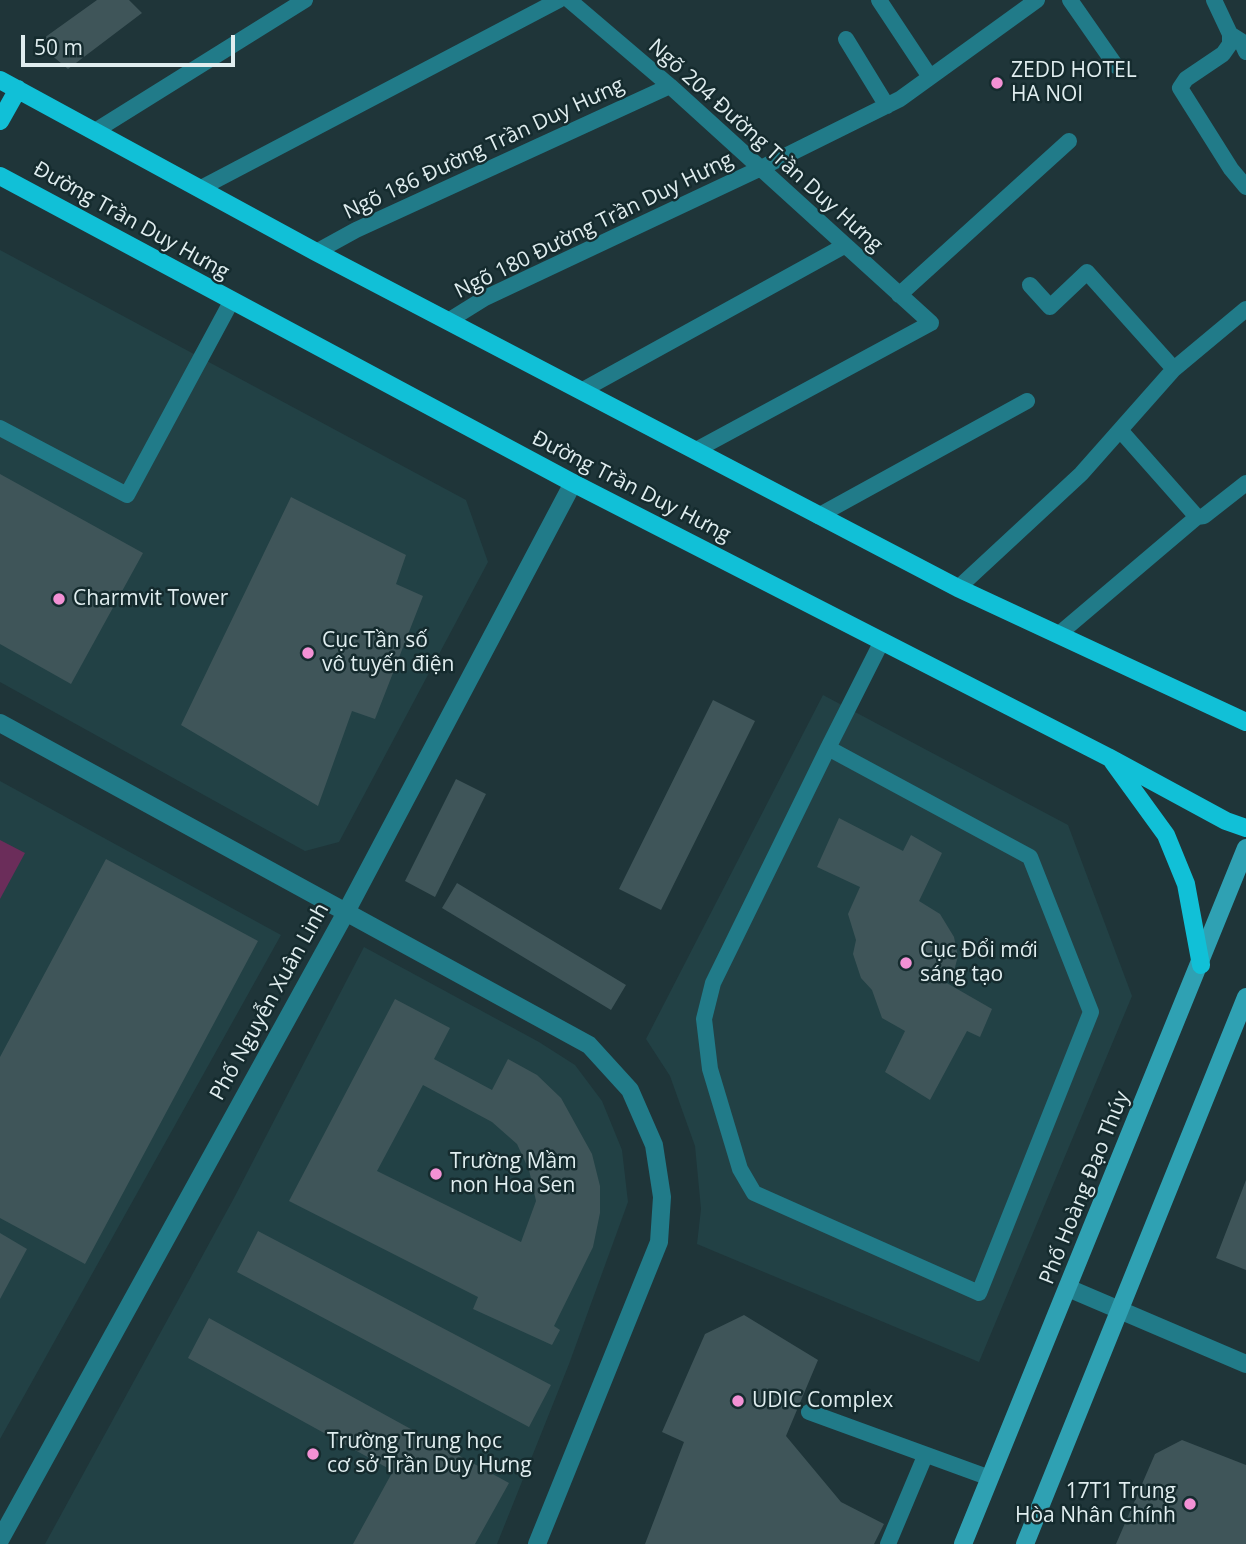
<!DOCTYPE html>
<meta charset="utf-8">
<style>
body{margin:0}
#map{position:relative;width:1246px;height:1544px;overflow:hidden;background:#1f3539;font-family:"Open Sans",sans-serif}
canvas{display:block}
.scale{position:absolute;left:21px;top:35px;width:214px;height:32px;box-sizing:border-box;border:4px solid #e0edef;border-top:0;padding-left:9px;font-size:21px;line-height:24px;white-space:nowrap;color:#e0edef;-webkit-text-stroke:5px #152b2e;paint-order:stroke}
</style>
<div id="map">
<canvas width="1246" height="1544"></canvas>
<div class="scale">50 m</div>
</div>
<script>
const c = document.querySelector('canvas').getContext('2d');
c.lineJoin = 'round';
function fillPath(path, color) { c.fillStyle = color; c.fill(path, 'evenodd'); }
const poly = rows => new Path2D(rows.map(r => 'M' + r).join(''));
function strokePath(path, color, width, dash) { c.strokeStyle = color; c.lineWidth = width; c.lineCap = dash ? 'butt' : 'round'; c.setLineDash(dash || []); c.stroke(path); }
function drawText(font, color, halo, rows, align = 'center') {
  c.font = font + ' "Open Sans",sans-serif'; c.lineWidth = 5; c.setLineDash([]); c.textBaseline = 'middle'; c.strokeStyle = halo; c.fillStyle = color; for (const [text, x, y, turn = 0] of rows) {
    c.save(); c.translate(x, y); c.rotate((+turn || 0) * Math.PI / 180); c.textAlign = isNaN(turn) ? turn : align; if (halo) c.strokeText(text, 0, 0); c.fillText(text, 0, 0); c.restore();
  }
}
fillPath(poly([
 [0,250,466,500,488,562,339,842,305,851,0,682],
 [823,695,1068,825,1132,996,979,1362,697,1244,701,1209,695,1146,670,1076,646,1039],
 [0,781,281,935,0,1439],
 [364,947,539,1042,575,1065,602,1101,622,1150,628,1202,569,1364,497,1544,45,1544,234,1198]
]), '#224145');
fillPath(poly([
 [0,840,25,853,0,899]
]), '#6b2d5a');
fillPath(poly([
 [97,0,129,0,142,13,68,69,37,43],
 [0,474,143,553,71,684,0,644],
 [291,497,406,555,396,584,423,596,375,719,352,711,318,806,181,725],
 [713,700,755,721,661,910,619,889],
 [456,779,486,794,435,897,405,881],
 [839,818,903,851,911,835,942,853,919,901,940,914,954,937,958,956,954,971,945,982,992,1009,980,1037,967,1031,930,1100,885,1072,905,1031,882,1018,872,990,861,978,853,954,856,940,848,914,860,887,817,867],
 [106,859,258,941,85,1264,0,1218,0,1057],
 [457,883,626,985,611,1010,442,908],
 [395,999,450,1028,434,1059,492,1090,508,1059,537,1075,561,1098,592,1154,600,1186,600,1213,593,1247,554,1326,560,1330,552,1345,473,1309,478,1297,289,1201],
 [423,1085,492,1122,517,1144,529,1170,536,1201,521,1242,377,1171],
 [1246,1180,1246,1270,1216,1258],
 [258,1231,551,1385,529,1427,237,1272],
 [0,1233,27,1249,0,1299],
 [744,1315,818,1360,786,1436,841,1502,884,1524,874,1544,645,1544,684,1442,662,1432,705,1334],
 [209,1318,509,1483,475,1544,353,1544,393,1471,188,1358],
 [1182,1440,1246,1465,1246,1544,1116,1544,1155,1454]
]), '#3f5559');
strokePath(poly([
 [569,0,670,86,931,323,696,450],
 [879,0,930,77],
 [1070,0,1116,66],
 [1214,0,1230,34,1241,41,1246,52],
 [1230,34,1230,44,1223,54,1186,79,1180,88,1231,169,1246,187],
 [846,39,887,106],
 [95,131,305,0],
 [201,188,559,0],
 [316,252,356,230,670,86],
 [1030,285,1050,307,1087,272,1174,369],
 [899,295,1069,141],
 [448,321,485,298,759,169,900,99,1037,0],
 [581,391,844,246],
 [0,428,127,495,231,302],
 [1120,430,1197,517],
 [818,516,1027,401],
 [958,588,1081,474,1174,369,1246,309],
 [1059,634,1197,517,1204,516,1246,483],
 [828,748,1030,857,1091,1012,979,1293,754,1193,740,1169,710,1069,704,1019,713,983,828,748,882,641],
 [809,1412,990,1478],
 [888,1544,925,1456]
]), '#217b89', 16);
strokePath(poly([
 [0,723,589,1045,630,1090,654,1145,662,1197,659,1242,537,1544],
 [1068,1288,1246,1364],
 [0,1540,345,914,573,483]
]), '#217b89', 18);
strokePath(poly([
 [963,1544,1246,848],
 [1025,1544,1246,997]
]), '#2fa1b3', 18);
strokePath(poly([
 [0,80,316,252,958,588,1246,722],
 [0,121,18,89],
 [0,176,573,483,1108,757,1226,821,1246,828],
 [1113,762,1166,835,1186,884,1201,965]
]), '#11c0d7', 18);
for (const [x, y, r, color] of [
 [997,83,7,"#f391d5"],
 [59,599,7,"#f391d5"],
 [308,653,7,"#f391d5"],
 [906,963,7,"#f391d5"],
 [436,1174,7,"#f391d5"],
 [738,1401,7,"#f391d5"],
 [313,1454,7,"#f391d5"],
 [1190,1504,7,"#f391d5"]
]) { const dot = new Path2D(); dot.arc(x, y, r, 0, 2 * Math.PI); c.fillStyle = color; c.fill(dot); strokePath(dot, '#152b2e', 2.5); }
drawText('21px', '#e0edef', '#152b2e', [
 ["ZEDD HOTEL",1011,71],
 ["HA NOI",1011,95],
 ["Charmvit Tower",73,599],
 ["Cục Tần số",322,641],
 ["vô tuyến điện",322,665],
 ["Cục Đổi mới",920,951],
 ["sáng tạo",920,975],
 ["Trường Mầm",450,1162],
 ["non Hoa Sen",450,1186],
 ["UDIC Complex",752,1401],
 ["Trường Trung học",327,1442],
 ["cơ sở Trần Duy Hưng",327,1466],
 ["17T1 Trung",1176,1492,"right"],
 ["Hòa Nhân Chính",1176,1516,"right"]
], 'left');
drawText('21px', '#e0edef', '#152b2e', [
 ["Ngõ 204 Đường Trần Duy Hưng",765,146,42],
 ["Ngõ 186 Đường Trần Duy Hưng",484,149,-25],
 ["Đường Trần Duy Hưng",131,221,29],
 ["Ngõ 180 Đường Trần Duy Hưng",594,226,-26],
 ["Đường Trần Duy Hưng",631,487,27],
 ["Phố Nguyễn Xuân Linh",270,1002,-61],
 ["Phố Hoàng Đạo Thúy",1085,1188,-68]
]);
</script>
